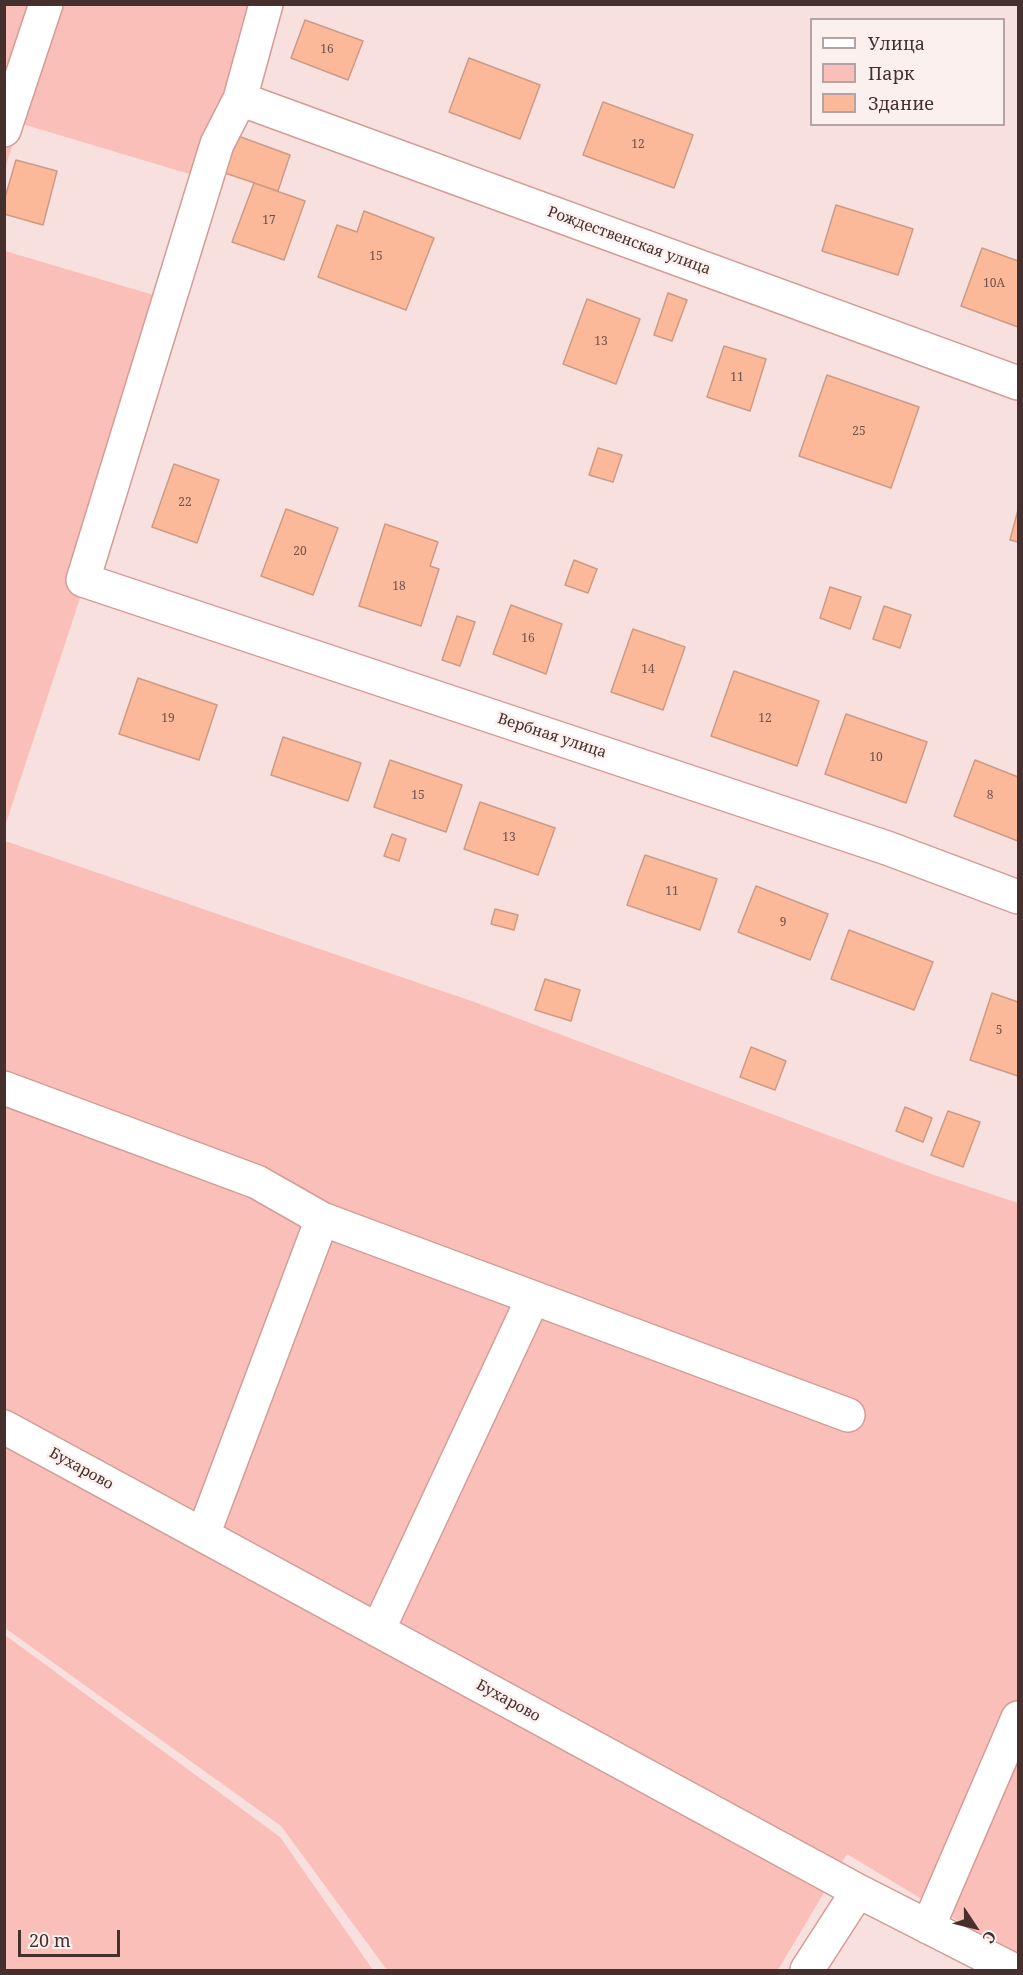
<!DOCTYPE html>
<meta charset="utf-8">
<style>
body{margin:0}
#map{position:relative;width:1023px;height:1975px;overflow:hidden;background:#f7e0dd;font-family:"Noto Serif",serif}
canvas{display:block}
.frame{position:absolute;inset:0;border:6px solid #46302e;pointer-events:none}
.legend{position:absolute;left:810px;top:18px;width:195px;height:108px;box-sizing:border-box;background:#fcf0ef;border:2px solid #b3a3a2;margin:0;padding:8px 10px;list-style:none;font-size:18px;color:#46302e}
.legend li{display:flex;align-items:center;gap:12px;height:30px}
.legend b{width:30px;border:2px solid #b3a3a2}
.north{position:absolute;left:945px;top:1897px;width:60px;height:60px;-webkit-text-stroke:4px #fcf0ef;paint-order:stroke;rotate:125deg;font-size:16px;font-weight:700;line-height:24px;text-align:center;color:#46302e}
.north::after{content:'';display:block;margin:auto;width:21px;height:27px;background:#46302e;clip-path:polygon(50% 0,100% 100%,50% 72%,0 100%)}
.scale{position:absolute;left:18px;top:1930px;width:102px;height:27px;box-sizing:border-box;border:3px solid #46302e;border-top:0;padding-left:8px;font-size:18px;line-height:21px;white-space:nowrap;color:#46302e;-webkit-text-stroke:4px #fcf0ef;paint-order:stroke}
</style>
<div id="map">
<canvas width="1023" height="1975"></canvas>
<div class="frame"></div>
<ul class="legend">
<li><b style="height:8px;background:#fff"></b>Улица</li>
<li><b style="height:16px;background:#fbbfb9"></b>Парк</li>
<li><b style="height:16px;background:#fcb99a"></b>Здание</li>
</ul>
<div class="north">С</div>
<div class="scale">20 m</div>
</div>
<script>
const c = document.querySelector('canvas').getContext('2d');
c.lineJoin = 'round';
function fillPath(path, color) { c.fillStyle = color; c.fill(path, 'evenodd'); }
const poly = rows => new Path2D(rows.map(r => 'M' + r).join(''));
function strokePath(path, color, width, dash) { c.strokeStyle = color; c.lineWidth = width; c.lineCap = dash ? 'butt' : 'round'; c.setLineDash(dash || []); c.stroke(path); }
function drawText(font, color, halo, rows, align = 'center') {
  c.font = font + ' "Noto Serif",serif'; c.lineWidth = 5; c.setLineDash([]); c.textBaseline = 'middle'; c.strokeStyle = halo; c.fillStyle = color; for (const [text, x, y, turn = 0] of rows) {
    c.save(); c.translate(x, y); c.rotate((+turn || 0) * Math.PI / 180); c.textAlign = isNaN(turn) ? turn : align; if (halo) c.strokeText(text, 0, 0); c.fillText(text, 0, 0); c.restore();
  }
}
fillPath(poly([
 [5,5,251,5,223,95,193,175,19,123,5,169],
 [5,251,157,296,67,584,81,595,5,826],
 [5,841,477,1003,931,1174,1018,1203,1018,1957,847,1854,778,1970,387,1970,281,1826,5,1628],
 [5,1635,280,1837,373,1970,5,1970]
]), '#fbbfb9');
const building = poly([
 [305,20,363,41,348,80,291,58,305,20],
 [469,58,540,85,520,139,449,112,469,58],
 [603,102,693,135,674,188,583,155,603,102],
 [238,136,290,155,278,191,225,173,238,136],
 [16,160,57,171,43,225,4,214,4,201,16,160],
 [254,183,305,201,284,260,232,242,254,183],
 [836,205,913,229,898,275,822,251,836,205],
 [364,211,434,238,406,310,318,277,337,225,357,232,364,211],
 [982,248,1018,261,1018,327,961,306,982,248],
 [668,293,687,300,672,341,654,335,668,293],
 [587,299,640,319,616,384,563,364,587,299],
 [724,346,766,359,750,411,707,397,724,346],
 [827,375,919,407,891,488,799,456,827,375],
 [598,448,622,455,613,482,589,475,598,448],
 [174,464,219,480,197,543,152,527,174,464],
 [286,509,338,528,313,595,261,576,286,509],
 [1018,510,1018,542,1010,540,1018,510],
 [385,524,438,542,430,566,439,569,421,626,359,606,385,524],
 [574,560,597,569,588,593,565,585,574,560],
 [830,587,861,597,850,629,820,618,830,587],
 [511,605,562,624,546,674,493,654,511,605],
 [884,606,911,615,900,648,873,639,884,606],
 [457,616,475,622,460,666,442,660,457,616],
 [633,629,685,647,663,710,611,692,633,629],
 [734,671,819,701,797,766,711,736,734,671],
 [138,678,217,705,199,760,119,734,138,678],
 [846,714,927,742,906,803,825,774,846,714],
 [283,737,361,763,348,801,271,775,283,737],
 [390,760,462,785,446,832,374,807,390,760],
 [975,760,1018,777,1018,841,954,816,975,760],
 [480,802,555,828,538,875,464,849,480,802],
 [392,834,406,839,399,861,384,856,392,834],
 [645,855,717,879,700,930,627,905,645,855],
 [756,886,828,914,810,960,738,932,756,886],
 [495,909,518,915,514,930,491,924,495,909],
 [849,930,933,962,914,1010,831,979,849,930],
 [545,979,580,990,571,1021,535,1010,545,979],
 [992,993,1018,1002,1018,1076,970,1060,992,993],
 [751,1047,786,1061,775,1090,740,1077,751,1047],
 [905,1107,932,1118,923,1142,896,1131,905,1107],
 [948,1111,980,1122,963,1167,931,1155,948,1111]
]);
fillPath(building, '#fcb99a');
strokePath(building, '#cc9b86', 1.5);
const minor = poly([
 [266,4,240,99,217,144,83,580,887,848,1018,897],
 [240,99,1018,383],
 [4,130,46,4],
 [4,1088,257,1182,322,1219],
 [4,1427,858,1891,1013,1970],
 [203,1535,322,1219,848,1415],
 [378,1630,533,1298],
 [928,1927,1018,1718],
 [807,1970,858,1891]
]);
strokePath(minor, '#d39d97', 36);
strokePath(minor, '#fff', 33);
drawText('12px', '#745249', null, [
 ["16",327,50],
 ["12",638,145],
 ["17",269,221],
 ["15",376,257],
 ["10А",994,284],
 ["13",601,342],
 ["11",737,378],
 ["25",859,432],
 ["22",185,503],
 ["20",300,552],
 ["18",399,587],
 ["16",528,639],
 ["14",648,670],
 ["19",168,719],
 ["12",765,719],
 ["10",876,758],
 ["15",418,796],
 ["8",990,796],
 ["13",509,838],
 ["11",672,892],
 ["9",783,923],
 ["5",999,1031]
]);
drawText('15px', '#46302e', '#fcf0ef', [
 ["Рождественская улица",629,241,20],
 ["Вербная улица",552,736,18],
 ["Бухарово",81,1469,29],
 ["Бухарово",508,1701,29]
]);
</script>
